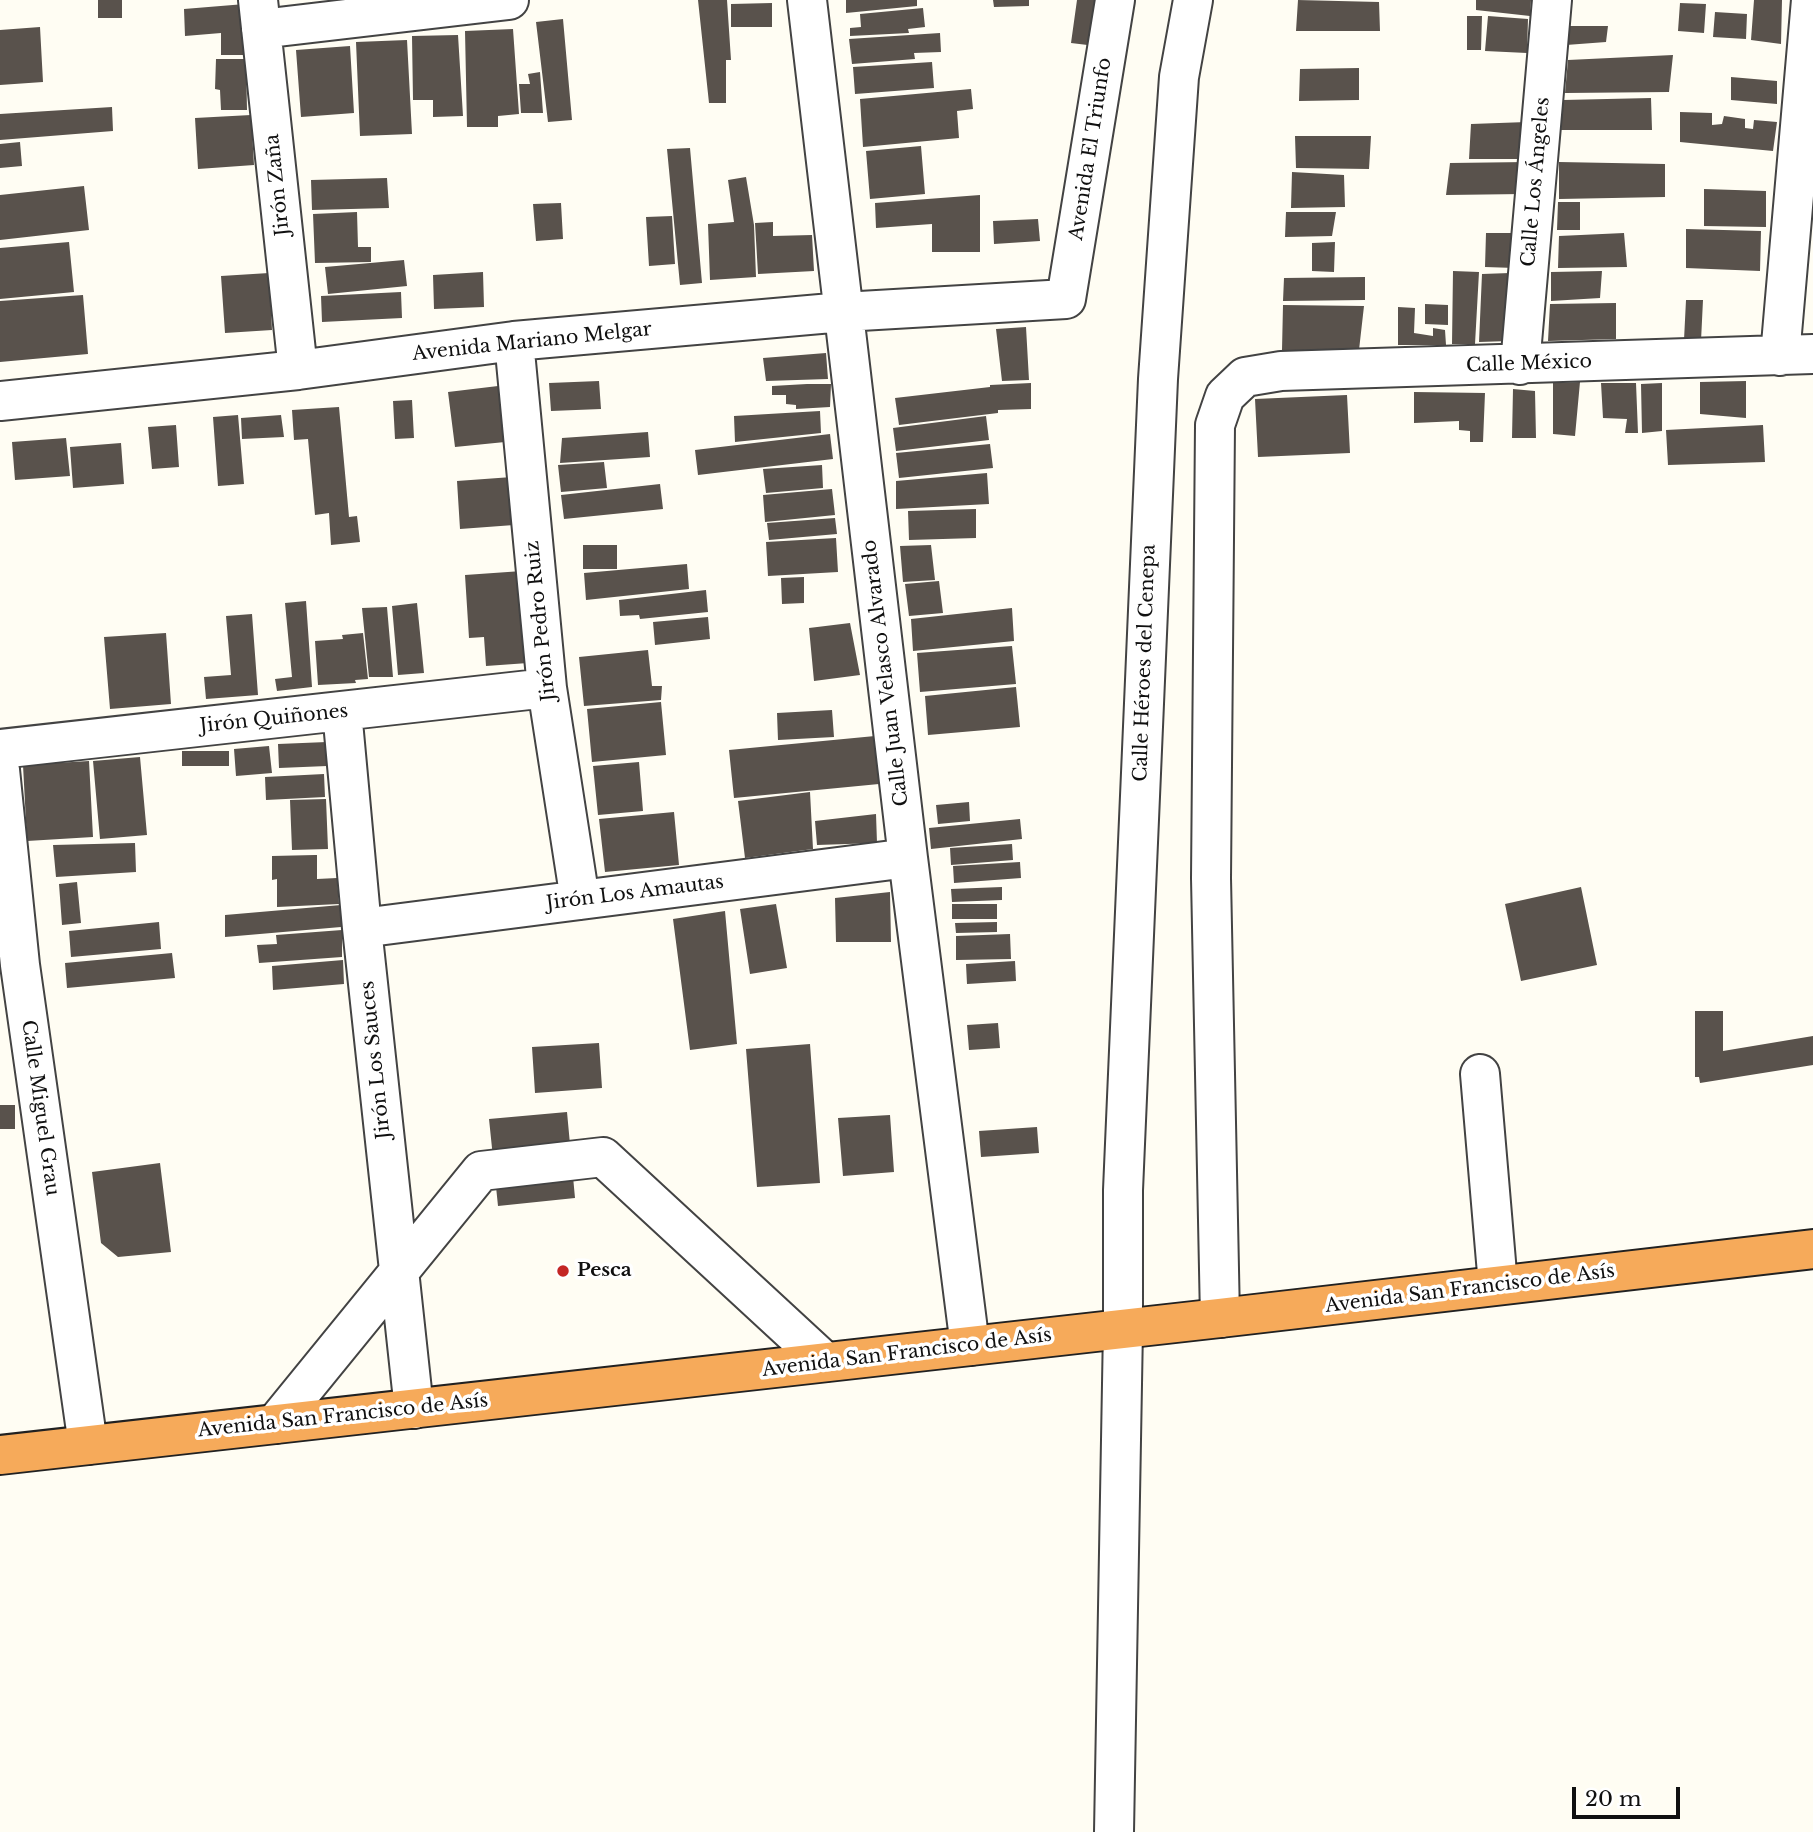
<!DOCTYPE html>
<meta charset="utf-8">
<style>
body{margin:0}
#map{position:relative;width:1813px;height:1832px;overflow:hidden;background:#fffdf3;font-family:"Libre Baskerville",serif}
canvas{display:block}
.scale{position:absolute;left:1572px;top:1787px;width:108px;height:32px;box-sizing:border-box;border:4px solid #101010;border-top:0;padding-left:9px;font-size:21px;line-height:24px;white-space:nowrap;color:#101010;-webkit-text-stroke:5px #fff;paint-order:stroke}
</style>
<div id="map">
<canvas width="1813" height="1832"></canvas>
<div class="scale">20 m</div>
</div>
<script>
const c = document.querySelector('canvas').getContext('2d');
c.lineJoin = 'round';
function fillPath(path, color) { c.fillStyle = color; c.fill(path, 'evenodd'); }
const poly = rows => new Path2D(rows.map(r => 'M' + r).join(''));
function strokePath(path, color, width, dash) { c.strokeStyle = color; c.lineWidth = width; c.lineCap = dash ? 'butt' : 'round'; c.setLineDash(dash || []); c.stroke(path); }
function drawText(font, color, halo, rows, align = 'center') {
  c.font = font + ' "Libre Baskerville",serif'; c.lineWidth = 7; c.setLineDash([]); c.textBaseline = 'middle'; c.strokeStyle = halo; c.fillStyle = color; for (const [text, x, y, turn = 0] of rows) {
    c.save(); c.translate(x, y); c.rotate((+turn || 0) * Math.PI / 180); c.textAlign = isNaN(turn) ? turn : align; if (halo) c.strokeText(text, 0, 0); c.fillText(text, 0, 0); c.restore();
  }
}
fillPath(poly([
 [98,0,122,0,122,18,98,18],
 [698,0,727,0,731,60,726,60,726,103,709,103],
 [846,0,917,0,917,6,846,13],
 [993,0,1029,0,1029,6,994,7],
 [1077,0,1110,0,1104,47,1071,43],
 [1298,0,1379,2,1380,31,1296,31],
 [1476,0,1531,0,1530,16,1476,10],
 [1754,0,1782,0,1781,44,1751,40],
 [772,3,772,27,731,27,731,4],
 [1680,3,1706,4,1704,33,1678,31],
 [245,4,245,55,221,55,221,33,185,36,184,9],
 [923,8,925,27,908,29,909,33,850,36,850,28,861,27,860,14],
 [1715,12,1747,14,1746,39,1713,37],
 [1467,16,1482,16,1481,50,1467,50],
 [1488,16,1528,19,1527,53,1485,51],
 [563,19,572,120,548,122,536,22],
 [1566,26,1608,26,1606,42,1566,45],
 [40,27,43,82,0,85,0,30],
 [513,29,519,114,498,116,498,127,467,127,465,31],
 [940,33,941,52,914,53,915,59,852,64,849,39],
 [458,35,463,116,433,117,433,100,413,100,412,36],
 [407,40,412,134,360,136,356,42],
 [350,46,354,113,301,117,296,50],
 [1673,55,1669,92,1565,93,1568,60],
 [216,59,246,59,247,110,221,110,220,90,215,89],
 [932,62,934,88,855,94,853,67],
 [1359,68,1359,100,1299,101,1300,69],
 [540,72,543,113,521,113,519,84,530,84,528,74],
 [1731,77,1777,81,1777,104,1731,100],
 [971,89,973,109,957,111,959,138,863,147,860,99],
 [1651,98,1652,130,1561,130,1563,100],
 [112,107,113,131,0,140,0,114],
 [1680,112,1712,113,1712,125,1722,124,1724,116,1745,119,1745,128,1753,129,1754,120,1777,122,1773,151,1680,142],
 [251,115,254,165,198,169,195,118],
 [1527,122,1523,159,1469,159,1471,124],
 [1295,136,1371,136,1369,169,1296,168],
 [20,142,22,166,0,168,0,144],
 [921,146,925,194,870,199,866,151],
 [690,148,702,283,680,285,667,149],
 [1527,162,1523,194,1446,195,1450,163],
 [1559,162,1665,164,1665,197,1559,199],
 [1292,172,1344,175,1345,207,1291,208],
 [746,177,754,225,756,277,710,280,708,224,734,222,728,180],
 [387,178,389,208,312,210,311,180],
 [84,186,89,230,0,240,0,195],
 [1704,189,1766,191,1766,227,1704,226],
 [980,195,980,252,932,252,932,224,876,228,875,203],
 [1558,202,1580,202,1580,230,1557,230],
 [561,203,563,239,536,241,533,204],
 [357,212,358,247,371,247,371,262,315,263,313,214],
 [1286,212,1336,212,1332,236,1285,237],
 [672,216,675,264,649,266,646,217],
 [1038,219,1040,241,994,244,993,221],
 [773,222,773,236,812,235,814,271,758,274,755,223],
 [1686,229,1761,231,1760,271,1686,268],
 [1486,233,1515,233,1515,268,1485,267],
 [1624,233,1627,267,1558,268,1559,236],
 [69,242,74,292,0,299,0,248],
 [1335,242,1334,272,1312,271,1312,243],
 [404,260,407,286,328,294,325,267],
 [1453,271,1479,272,1475,344,1452,344],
 [1602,271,1600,298,1551,301,1551,272],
 [483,272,484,307,434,309,433,275],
 [269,273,272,330,225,333,221,276],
 [1510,273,1509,341,1479,342,1482,274],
 [1365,277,1365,300,1283,301,1284,278],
 [401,292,402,318,322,322,321,296],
 [83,295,88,354,0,362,0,301],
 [1686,300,1703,300,1701,341,1684,340],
 [1616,303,1616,339,1548,341,1550,304],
 [1425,304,1448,305,1448,325,1425,324],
 [1283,305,1364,306,1359,350,1282,350],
 [1398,307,1415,308,1414,333,1433,336,1433,328,1445,330,1446,345,1398,345],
 [1026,327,1029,380,1002,381,996,329],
 [826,353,828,379,766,381,763,358],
 [599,381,601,409,551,411,549,383],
 [1746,381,1746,418,1700,414,1700,382],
 [1580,382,1575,436,1553,434,1553,383],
 [1031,383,1031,409,998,410,998,413,899,425,895,398,990,387,990,385],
 [1601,383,1636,383,1638,433,1625,433,1627,419,1603,418],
 [1662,383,1662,431,1642,433,1641,384],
 [807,384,831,384,830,407,796,409,796,405,786,404,786,395,772,395,772,386],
 [498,386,505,442,455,447,448,392],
 [1513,389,1535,391,1536,438,1512,438],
 [1414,392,1485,393,1483,442,1470,442,1470,431,1459,430,1459,421,1414,423],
 [1347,395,1350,453,1258,457,1255,399],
 [412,400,414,438,395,439,393,401],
 [339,407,349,517,357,516,360,542,331,545,329,513,315,515,308,439,294,440,292,410],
 [820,411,821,433,735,442,734,416],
 [238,415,244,484,218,486,213,417],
 [281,415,284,437,242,439,241,418],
 [986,416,989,440,896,451,893,428],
 [176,425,179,467,152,469,148,427],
 [1763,425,1765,462,1668,465,1666,430],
 [648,432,650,457,560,463,562,438],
 [830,434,833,459,698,475,695,450],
 [66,438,70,476,15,480,12,442],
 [121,443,124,484,73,488,70,447],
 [990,444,993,468,899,478,896,453],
 [604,462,607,488,561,492,558,465],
 [822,465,823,488,766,493,763,469],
 [987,473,989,504,896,509,896,481],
 [512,477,514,525,460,529,457,481],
 [660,484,663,509,564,519,561,495],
 [832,489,835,515,765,522,763,495],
 [976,509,976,538,909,540,908,511],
 [835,518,837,534,769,540,767,523],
 [836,538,838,572,768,576,766,542],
 [583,545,617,545,617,569,583,569],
 [931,545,935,580,903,582,900,546],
 [687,564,689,589,586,600,584,573],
 [522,571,528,663,486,666,484,637,469,638,465,575],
 [804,577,804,603,782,604,781,578],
 [939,581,943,613,909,616,905,584],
 [706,590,708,612,640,619,639,615,620,616,619,600],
 [306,601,312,687,277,691,275,679,292,677,285,603],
 [417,603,424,673,398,675,392,606],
 [387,607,393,677,369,677,362,608],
 [1012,608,1014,641,913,651,911,619],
 [252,614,258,695,206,699,204,677,231,675,226,616],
 [708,617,710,639,655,645,653,622],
 [850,623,860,675,814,681,809,628],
 [166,633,171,704,110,709,104,637],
 [363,633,368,679,355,680,356,683,318,685,315,641,343,639,342,635],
 [1012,646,1016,684,920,692,917,653],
 [648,650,652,686,662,686,661,700,584,706,579,657],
 [1016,687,1020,727,928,735,925,696],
 [661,702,666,755,592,762,587,709],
 [832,710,834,737,778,740,777,713],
 [875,736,879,784,734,798,729,750],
 [327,742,327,766,279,768,278,744],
 [269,746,272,773,236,776,234,749],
 [182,751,229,751,229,766,182,766],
 [140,757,147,835,100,839,93,761],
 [89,761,93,837,27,841,23,765],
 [639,762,643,811,598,815,593,766],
 [324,774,325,797,266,800,265,777],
 [810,792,813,849,745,858,738,801],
 [326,799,328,849,292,850,290,800],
 [969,802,970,821,938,824,936,805],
 [674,812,679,865,605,872,599,819],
 [876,814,877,843,817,845,815,821],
 [1020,819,1022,839,931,849,929,828],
 [135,843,136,872,56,877,53,845],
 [1012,844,1013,860,951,865,950,848],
 [315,855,317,855,317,879,337,878,339,904,277,907,277,879,272,880,272,856],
 [1020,862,1021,878,954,883,953,866],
 [77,882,81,923,62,925,59,884],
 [1002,887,1002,900,952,902,951,889],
 [1581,887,1597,965,1521,981,1505,904],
 [890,892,891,942,836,942,835,898],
 [776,904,787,968,750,974,740,909],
 [952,904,997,904,997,919,952,919],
 [341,905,341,927,225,937,225,915],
 [725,911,737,1044,690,1050,673,919],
 [159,922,161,949,71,957,69,931],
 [997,922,997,932,956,933,955,923],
 [342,930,342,957,259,963,257,945,277,944,276,935],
 [1010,934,1011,959,956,960,956,936],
 [172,953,175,978,67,988,65,963],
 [343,960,344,984,273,990,272,966],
 [1015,961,1016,981,967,984,966,964],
 [1695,1011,1723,1011,1723,1051,1813,1036,1813,1065,1700,1083,1699,1077,1695,1077],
 [998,1023,1000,1048,969,1050,967,1025],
 [599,1043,602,1088,535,1093,532,1047],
 [810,1044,820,1183,757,1187,746,1049],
 [0,1105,15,1105,15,1129,0,1129],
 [567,1112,575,1198,498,1206,489,1119],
 [890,1115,894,1172,843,1176,838,1118],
 [1037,1127,1039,1153,981,1157,979,1131],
 [160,1163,171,1252,118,1257,101,1243,92,1172]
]), '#59524c');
const minor = poly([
 [258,0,298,370],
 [807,0,908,858,970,1346],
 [261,29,509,0],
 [514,341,547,688,580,900],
 [1780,356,1811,0],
 [1520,365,1552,0],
 [0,401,298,370,514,341,843,312,1066,299,1115,0],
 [342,711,362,928,414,1409],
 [0,749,547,688],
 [0,770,20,965,88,1445],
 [362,928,908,858],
 [1480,1074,1498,1285],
 [1220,1318,1211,878,1215,425,1225,396,1245,377,1281,371,1813,354],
 [275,1424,481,1171,603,1157,825,1362],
 [1114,1832,1123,1328,1123,1190,1158,379,1179,77,1193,0]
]);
const highway = poly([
 [0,1455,1220,1318,1813,1249]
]);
strokePath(minor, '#434343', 42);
strokePath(highway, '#212121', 42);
strokePath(minor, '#fff', 38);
strokePath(highway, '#f6aa5a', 38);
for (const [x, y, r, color] of [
 [563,1271,7,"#c42624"]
]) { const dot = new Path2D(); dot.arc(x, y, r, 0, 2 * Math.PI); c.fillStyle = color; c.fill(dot); strokePath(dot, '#fff', 2.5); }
drawText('19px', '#101010', '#fff', [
 ["Avenida El Triunfo",1091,149,-81],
 ["Calle Los Ángeles",1536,182,-85],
 ["Jirón Zaña",278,185,-96],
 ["Avenida Mariano Melgar",532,342,-6],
 ["Calle México",1529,364,-2],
 ["Jirón Pedro Ruiz",541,621,-96],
 ["Calle Héroes del Cenepa",1145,663,-88],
 ["Calle Juan Velasco Alvarado",886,673,-97],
 ["Jirón Quiñones",274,719,-6],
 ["Jirón Los Amautas",635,893,-7],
 ["Jirón Los Sauces",376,1060,-96],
 ["Calle Miguel Grau",40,1108,82],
 ["Avenida San Francisco de Asís",1470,1289,-7],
 ["Avenida San Francisco de Asís",907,1353,-7],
 ["Avenida San Francisco de Asís",343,1416,-6]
]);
drawText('bold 19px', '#101010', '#fff', [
 ["Pesca",577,1271]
], 'left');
</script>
